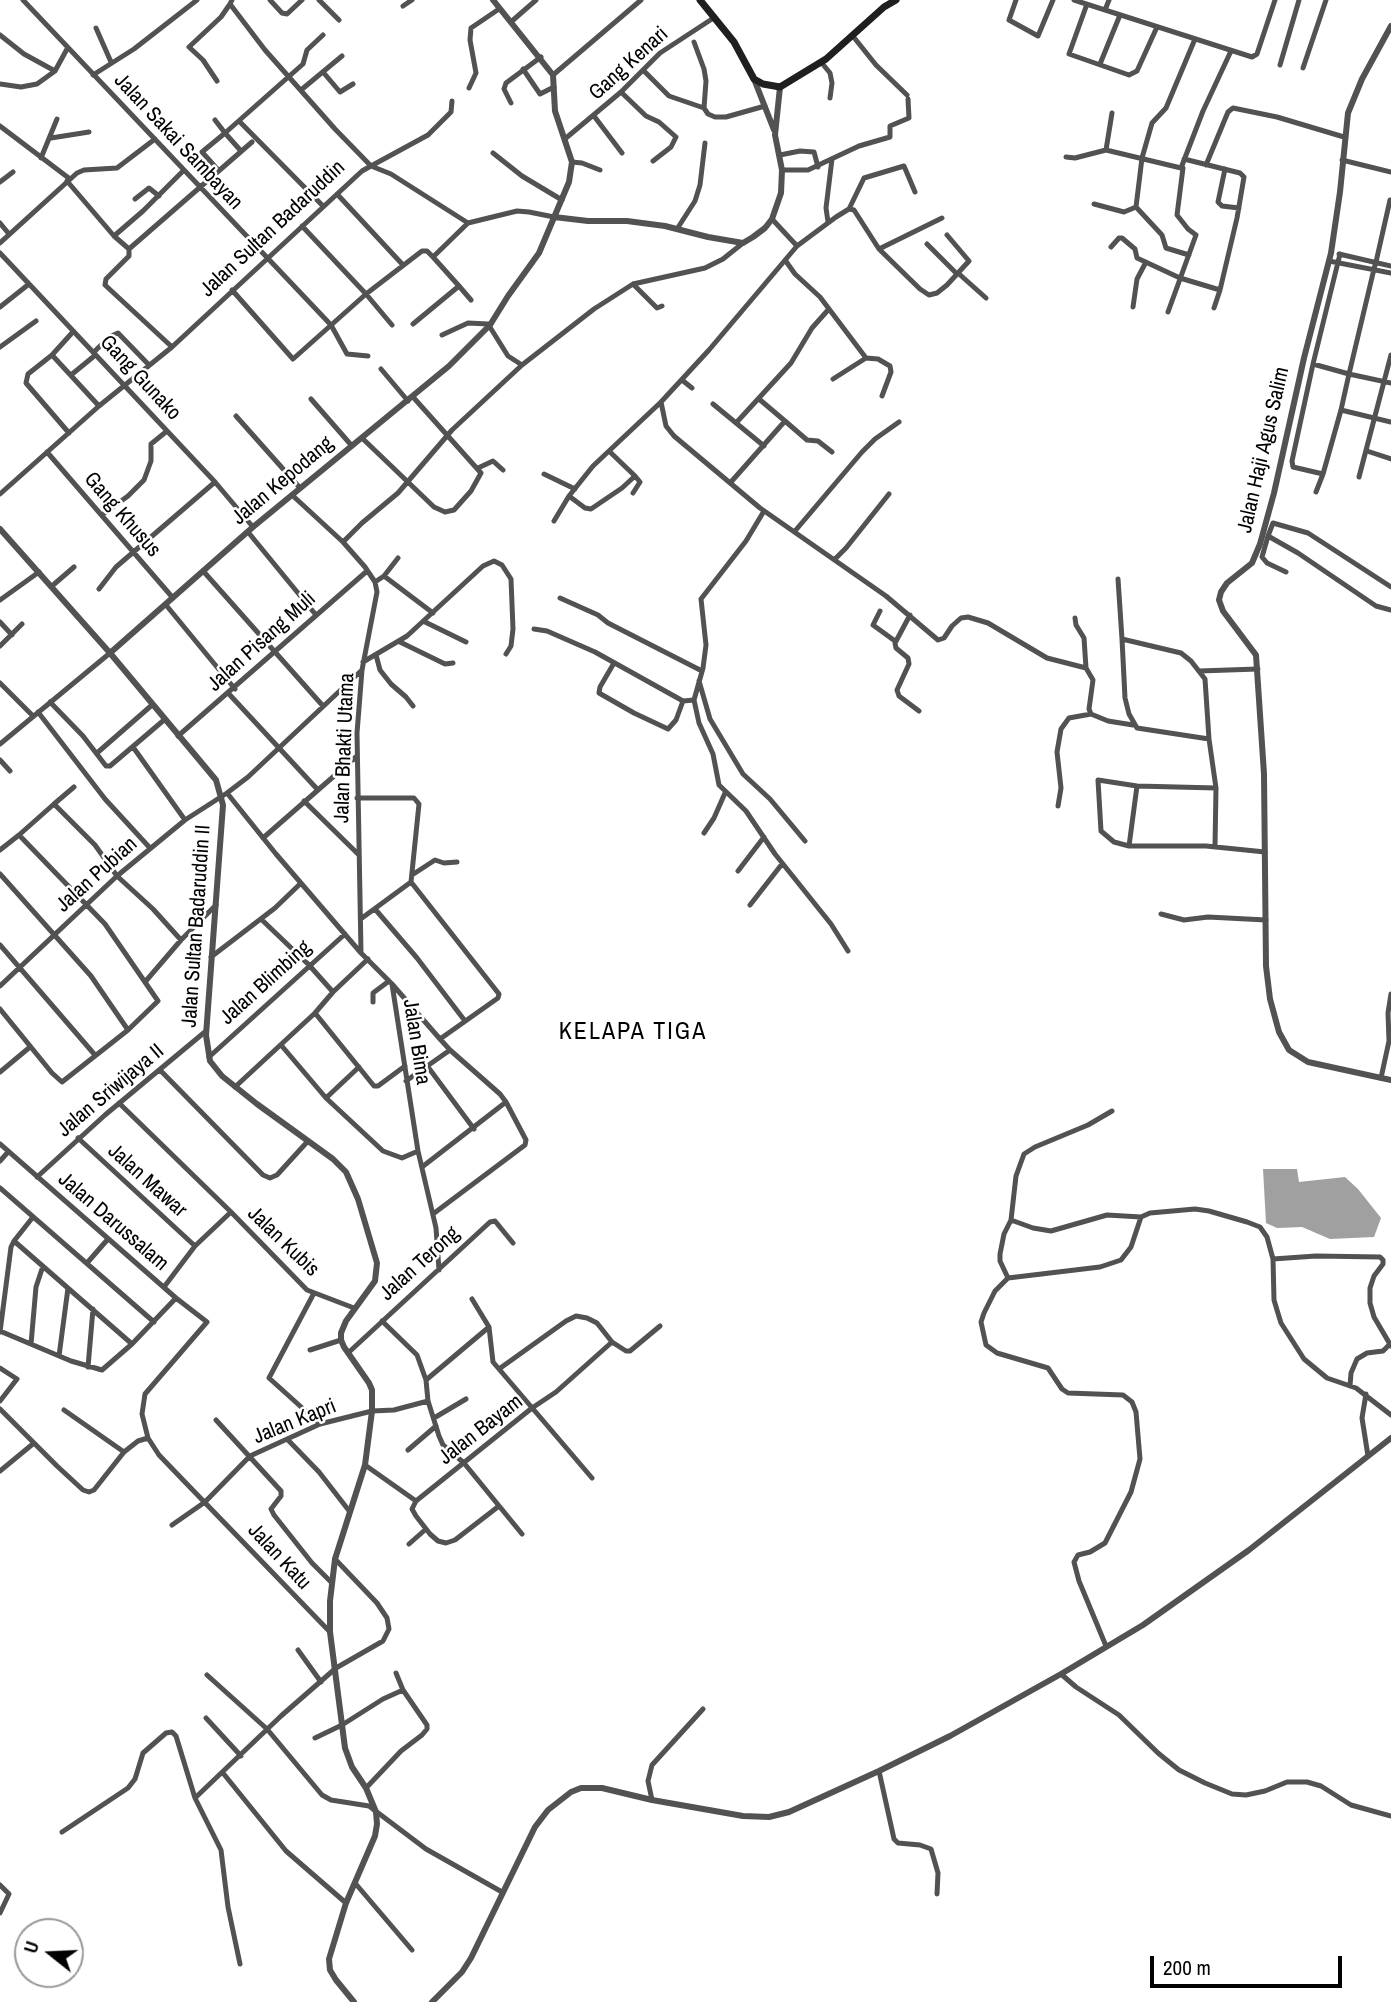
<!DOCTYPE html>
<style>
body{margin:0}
#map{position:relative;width:1391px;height:2002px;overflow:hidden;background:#fff;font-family:"Archivo Narrow",sans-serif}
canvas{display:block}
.north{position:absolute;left:14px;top:1918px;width:70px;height:70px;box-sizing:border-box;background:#fff;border:2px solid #999;border-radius:50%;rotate:288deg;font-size:19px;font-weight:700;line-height:28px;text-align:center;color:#000}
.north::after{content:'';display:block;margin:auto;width:24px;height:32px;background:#000;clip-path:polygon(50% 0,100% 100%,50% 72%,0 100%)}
.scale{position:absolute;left:1150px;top:1956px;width:192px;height:32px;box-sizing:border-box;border:4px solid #000;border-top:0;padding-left:9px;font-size:21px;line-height:24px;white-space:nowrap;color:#000;-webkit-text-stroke:5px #fff;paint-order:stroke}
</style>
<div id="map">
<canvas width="1391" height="2002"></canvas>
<div class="north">U</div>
<div class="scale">200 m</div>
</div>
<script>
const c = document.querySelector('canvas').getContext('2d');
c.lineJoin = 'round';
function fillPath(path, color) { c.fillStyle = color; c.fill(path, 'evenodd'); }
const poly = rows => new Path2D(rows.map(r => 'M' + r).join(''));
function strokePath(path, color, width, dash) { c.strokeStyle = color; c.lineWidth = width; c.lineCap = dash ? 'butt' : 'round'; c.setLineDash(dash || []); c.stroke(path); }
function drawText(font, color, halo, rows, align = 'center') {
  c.font = font + ' "Archivo Narrow",sans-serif'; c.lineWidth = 5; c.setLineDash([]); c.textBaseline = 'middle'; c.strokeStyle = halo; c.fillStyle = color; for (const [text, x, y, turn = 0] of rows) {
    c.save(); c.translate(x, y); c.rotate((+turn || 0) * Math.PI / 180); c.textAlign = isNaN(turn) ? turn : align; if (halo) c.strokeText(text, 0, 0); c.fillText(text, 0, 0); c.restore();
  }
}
fillPath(poly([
 [1263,1169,1297,1169,1299,1182,1345,1177,1358,1189,1381,1218,1374,1237,1330,1239,1302,1227,1277,1228,1266,1223]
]), '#a0a0a0');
strokePath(poly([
 [23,0,331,325,347,354,368,356],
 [232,0,230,4,265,50,335,129,371,166,428,135,451,112,452,101],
 [270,0,282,13,287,14,302,0],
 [319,0,339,20],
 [1016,0,1009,20,1038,36,1053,0],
 [1074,0,1252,57,1257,54,1275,0],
 [1087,4,1069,54,1129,75,1137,71,1157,27],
 [403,6,412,0],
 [1105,10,1109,0],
 [512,21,536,0],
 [96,28,111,62],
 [0,35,24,54,55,71],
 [852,35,876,65,907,95],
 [694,42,704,69,706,81,704,108,708,114,715,117,726,117,765,106],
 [821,62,830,73,832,83,830,98],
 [1100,64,1120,15],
 [1280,65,1299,0],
 [1303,68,1326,0],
 [523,69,540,94,554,87],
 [643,70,669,96,704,108],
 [323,72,340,92,353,84],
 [93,75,134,49,197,0],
 [553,75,641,0],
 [217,81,203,60,189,47,221,17,230,4],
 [0,84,21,87,37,84,55,71,67,49],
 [469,88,476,73,470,40,471,28,499,9],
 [301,90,342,56],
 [621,92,646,116,659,122,676,137,671,147,653,161],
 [511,103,504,89,506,83,541,57],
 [594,116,622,153],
 [215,120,225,133,202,152,219,171],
 [239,121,323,206],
 [0,126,70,179],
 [51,138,89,132],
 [566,138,621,92,660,53,715,17],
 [1106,150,1112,113],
 [241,151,225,133,303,64,307,50,323,35],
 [493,153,522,176,562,200],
 [780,155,800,151,814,152,818,167],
 [1066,157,1075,158,1106,150,1181,168,1203,111,1231,51],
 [41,158,57,119],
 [1342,160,1391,172],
 [572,162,582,163,600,170],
 [1206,165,1228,112,1233,108,1277,117,1344,137],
 [1225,169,1218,202,1222,206,1239,208],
 [782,170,808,170,859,146,890,137,890,126,909,118,908,99],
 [67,181,114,236,129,249,129,256,106,279,105,285,172,347],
 [0,182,13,172],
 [337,194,403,265],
 [135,199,149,188,159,196],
 [1390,200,1376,262,1374,269,1349,374,1341,410,1323,474,1293,467,1292,461,1313,364,1349,374,1391,383],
 [1094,204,1124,212,1136,207],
 [849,209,864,178,904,166,915,192],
 [772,219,797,246],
 [828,222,826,208,832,159],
 [0,223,9,234],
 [302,226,366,294,422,251,427,251,433,257],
 [677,229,695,201,700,185,705,143],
 [947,235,969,261,947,285,937,293,929,295,920,289,879,249,854,210,849,209,836,217,797,246,709,350,661,402,666,426,674,436,760,508,886,596,938,640,944,638,952,626,961,618,968,617,988,623,1047,658,1086,668,1093,680,1089,709,1091,714,1108,721,1133,725],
 [114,236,143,211,184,170],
 [0,243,77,173,84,170,117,168,155,139],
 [927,244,957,274],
 [1111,247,1119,238,1122,238,1135,249,1137,258,1180,278,1220,290,1237,218,1244,177,1240,173,1184,159],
 [129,249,252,142],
 [879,249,942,218],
 [0,253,215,482,253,527],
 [1339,254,1391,266],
 [1189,255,1166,248,1162,235,1136,207,1142,158,1152,123,1166,108,1195,39],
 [785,260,795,274,820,297,866,358,878,359,890,366,891,372,882,396],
 [1329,261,1391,273],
 [958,273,986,298],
 [633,284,657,308,662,306],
 [459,286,471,300],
 [232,290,293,359,366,294,392,325],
 [0,307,29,284],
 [1133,307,1137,279,1146,262],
 [1214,308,1220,290],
 [1168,312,1196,235,1188,229,1177,215,1183,168],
 [413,324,459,286,433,257,468,223],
 [71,334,52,355,99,406],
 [442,335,468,323,488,324,508,356,522,365],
 [0,347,36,321],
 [94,352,109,337,118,333,149,365],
 [52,355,28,374,26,383,69,433],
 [1313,364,1340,254],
 [381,369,408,401],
 [71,375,93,357],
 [833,379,866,358],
 [682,380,692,388],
 [311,399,352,446],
 [759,399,785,421],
 [713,404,764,446],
 [1341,410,1391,422],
 [236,416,300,488],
 [736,423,791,363,812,328,828,310],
 [362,438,434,507,445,512,454,510,471,491,481,473,413,397],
 [1367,451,1391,459],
 [47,452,173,598],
 [478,468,493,461,503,470],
 [544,474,575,489],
 [1359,477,1391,355],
 [731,482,785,421,807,440,818,441,832,452],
 [1316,492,1323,474],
 [633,493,640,482,635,476],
 [0,494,99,406,172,347,362,171,371,166,391,174,468,223,517,211,529,212,554,217],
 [292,495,343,542,365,567,375,582,377,592,362,670,357,733,361,953],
 [569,496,585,508,591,509,622,488,635,476,609,451],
 [764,511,746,541,701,599,706,645,703,668,694,700,699,723,713,754,719,785,746,811,775,854,831,924,848,951],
 [102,515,128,496,144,480,151,461,151,444,167,431],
 [554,521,569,496,593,466,661,402],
 [1273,523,1268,536,1298,553,1376,606,1391,610],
 [1273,523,1308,533,1391,587],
 [795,531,862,452,875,439,899,422],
 [248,532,316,615],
 [1268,536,1262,557,1267,563,1286,572],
 [343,542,362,523,398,493,452,430,522,365,594,309,633,284,705,268,723,259,743,243],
 [835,559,846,548,889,494],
 [204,572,323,706],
 [384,576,433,613],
 [1118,579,1122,639,1181,653,1191,661,1205,679,1209,739,1216,788,1215,846],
 [375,582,384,576,398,558],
 [52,586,74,567],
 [99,589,116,567,215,482],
 [560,598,598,615,608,623,702,671],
 [0,600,39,572],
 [166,605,235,689],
 [880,611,873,625,895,641],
 [910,615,895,643,896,648,908,658,909,664,897,690,899,696,919,711],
 [1075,618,1076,625,1084,638,1086,668],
 [423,621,466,642],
 [0,622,12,635],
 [534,629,547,631,595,652,683,701,694,700],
 [1122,639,1125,698,1129,714,1137,728,1209,739],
 [400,642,445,664,453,663],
 [0,646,22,624],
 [376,655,380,670,391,684,406,697,413,706],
 [363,662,407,636,483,566,494,561,502,565,511,579,513,629,511,646,506,654],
 [614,663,600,687,599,693,634,713,668,729,676,720,683,701],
 [1199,671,1258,669],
 [699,681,710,719,743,774,770,799,805,841],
 [0,683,33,716],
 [229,694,318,790],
 [50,702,83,736,106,766,110,766,164,720],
 [38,712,105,799,150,848],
 [178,736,367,571],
 [0,744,110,653],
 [133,747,185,820],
 [97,753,152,705],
 [0,760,10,771],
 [1216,788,1137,786,1098,780,1101,831,1114,842,1129,846,1206,846,1265,852],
 [227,793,276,854,361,953,392,984,418,1151,436,1228,439,1270],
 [357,798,414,798,419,804,411,882,362,918],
 [304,801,359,855],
 [54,804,74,787],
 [1058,806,1061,788,1057,752,1061,729,1069,718,1091,714],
 [704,833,714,818,725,793],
 [19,835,54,804,95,845,117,876,153,909,181,940],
 [263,838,357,756],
 [1129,846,1137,786],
 [0,850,19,835,105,924,158,1001,128,1030,62,1082,52,1073,0,1009],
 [738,871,764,837],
 [0,874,91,976,128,1030],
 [412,875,435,860,444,863,457,862],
 [750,905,782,864],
 [375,909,417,958,465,1021],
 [1161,914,1184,920,1208,917,1266,920],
 [261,919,309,965,333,992],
 [0,945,95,1055],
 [211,957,275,908,301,883],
 [145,982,181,940,216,905],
 [392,984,440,1039],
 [0,986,117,876,185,820,227,793,248,777,362,670],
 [373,1002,373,993,389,981],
 [315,1013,374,1086,378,1086,405,1066],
 [281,1045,326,1098,383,1151,402,1158,418,1151],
 [209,1057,345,934],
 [428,1067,474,1129],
 [160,1070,263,1175,270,1178,277,1175,308,1141],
 [0,1072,30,1047],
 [1381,1078,1389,1041,1388,1013,1391,994],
 [406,1081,450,1050,440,1039,498,998,499,994,411,882],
 [235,1087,315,1013,333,992,368,959],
 [326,1098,359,1067],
 [119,1103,231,1212,195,1246,164,1287],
 [1112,1111,1088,1125,1035,1147,1024,1154,1016,1176,1011,1220,1004,1234,1000,1254,1000,1261,1008,1278,1100,1267,1121,1260,1131,1247,1141,1217,1150,1213,1195,1209,1209,1211,1247,1222,1260,1227,1267,1237,1273,1259,1274,1300,1277,1310,1281,1323,1304,1359,1327,1378,1356,1388,1391,1415],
 [78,1138,195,1246],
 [0,1144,176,1298,207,1322,145,1394,142,1414,148,1438,159,1455,184,1481,330,1632],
 [0,1161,8,1152],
 [422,1167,506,1102,500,1094,450,1050],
 [37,1177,105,1115,206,1031],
 [0,1188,154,1322],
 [231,1212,307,1290,354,1308],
 [433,1214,525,1145,526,1140,506,1102],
 [33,1217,14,1241,132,1344],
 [1011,1220,1033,1228,1051,1231,1107,1215,1141,1217],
 [1273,1259,1316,1256,1380,1257,1383,1260,1383,1264,1374,1276,1370,1288,1370,1303,1374,1317,1391,1346],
 [87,1263,108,1239],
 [1008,1278,995,1291,984,1313,981,1322,986,1345,997,1353,1048,1368,1062,1389,1068,1393,1123,1395,1132,1402,1136,1412,1140,1459,1131,1492,1105,1543,1090,1552,1078,1555,1074,1562,1079,1581,1106,1646],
 [314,1293,269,1378,320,1424],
 [472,1299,489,1327,493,1362,592,1478],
 [382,1321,417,1355,426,1380],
 [489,1327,426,1380,428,1401,439,1436,443,1445,464,1463,522,1534],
 [0,1331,71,1361,102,1370,132,1344,176,1298],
 [0,1332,11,1247,14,1241],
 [31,1344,36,1287,43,1266],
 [310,1350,341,1340],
 [348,1353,490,1222,495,1221,513,1243],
 [59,1356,68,1288],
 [88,1367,93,1309],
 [0,1368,17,1379,0,1401],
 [499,1369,566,1321,576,1316,587,1318,597,1323,612,1342,626,1351,630,1351,660,1326],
 [1350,1386,1351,1373,1357,1359,1367,1353,1383,1351,1389,1345],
 [1366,1394,1362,1418,1368,1456],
 [0,1409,57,1466,83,1490,89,1492,94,1490,124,1452,138,1441,148,1438],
 [64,1410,124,1452],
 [434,1418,466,1399],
 [216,1420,281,1491,281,1496,271,1509,274,1515,312,1563,331,1582],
 [288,1440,319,1472,350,1512],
 [408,1450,436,1426],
 [365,1465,416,1501,532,1408,556,1392,612,1342],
 [0,1471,34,1443],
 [416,1501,412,1509,416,1516,430,1534,438,1541,446,1543,455,1540,499,1506],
 [172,1525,205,1502,250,1456,320,1424,372,1411,394,1410,428,1401],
 [409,1544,426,1529],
 [298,1650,321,1682],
 [396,1673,403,1690],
 [1061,1674,1076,1687,1119,1715,1158,1753,1179,1770,1205,1783,1232,1794,1246,1795,1265,1791,1287,1782,1307,1782,1321,1786,1351,1805,1391,1816],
 [207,1675,267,1729,322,1795,331,1800,369,1806,426,1849,502,1892],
 [206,1718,241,1756],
 [315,1738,342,1725,383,1699,403,1690,427,1725,427,1729,422,1735,401,1751,366,1788],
 [879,1771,894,1839,898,1843,920,1845,931,1849,938,1873,937,1894],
 [223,1773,286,1851,346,1903],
 [195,1798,221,1850,228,1907,240,1964],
 [652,1800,648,1781,652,1765,703,1709],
 [62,1832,128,1788,135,1779,143,1753,166,1733,172,1732,176,1736,195,1798,281,1716,336,1668,383,1641,389,1629,387,1618,377,1603,335,1559],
 [355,1883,412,1950],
 [0,1885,9,1894,0,1913]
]), '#525252', 5);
strokePath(poly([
 [1391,26,1362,79,1348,113,1340,192,1331,253,1304,358,1274,493,1260,544,1252,563,1227,583,1221,592,1219,600,1223,611,1256,655,1264,774,1266,966,1270,999,1279,1032,1289,1050,1308,1062,1391,1080],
 [754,79,774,130],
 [554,217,588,221,627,221,665,226,708,237,743,243,753,237,765,228,772,219,781,193,782,170,775,135,780,87],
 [0,529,110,653,216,780,223,805,206,1035,210,1061,222,1076,257,1104,333,1159,346,1172,358,1199,377,1263,375,1281,346,1321,341,1333,341,1340,344,1347,369,1383,372,1390,372,1411,365,1465,335,1559,330,1601,330,1632,345,1748,352,1767,366,1788,376,1812,377,1824,375,1836,346,1903,329,1959,330,1970,336,1980,354,2002],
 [110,653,253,527,449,366,490,325,508,296,539,253,569,182,572,162,555,111,553,75,493,0],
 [432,2002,462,1972,471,1958,535,1827,548,1810,571,1792,581,1788,602,1788,652,1800,743,1816,769,1817,789,1812,879,1771,950,1736,1061,1674,1143,1625,1249,1550,1391,1438]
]), '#525252', 6);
strokePath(poly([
 [700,0,734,42,754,79,763,84,780,87,826,59,884,7,896,0]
]), '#1f1f1f', 7);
drawText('21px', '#000', '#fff', [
 ["Gang Kenari",629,64,-42],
 ["Jalan Sakai Sambayan",178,142,47],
 ["Jalan Sultan Badaruddin",273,229,-43],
 ["Gang Gunako",140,378,47],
 ["Jalan Haji Agus Salim",1264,450,-77],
 ["Jalan Kepodang",283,481,-40],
 ["Gang Khusus",122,515,49],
 ["Jalan Pisang Muli",262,642,-42],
 ["Jalan Bhakti Utama",345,748,-88],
 ["Jalan Pubian",97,875,-42],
 ["Jalan Sultan Badaruddin II",197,926,-86],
 ["Jalan Blimbing",266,983,-42],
 ["Jalan Bima",416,1042,81],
 ["Jalan Sriwijaya II",111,1091,-40],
 ["Jalan Mawar",147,1181,42],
 ["Jalan Darussalam",113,1222,41],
 ["Jalan Kubis",283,1242,44],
 ["Jalan Terong",420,1264,-42],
 ["Jalan Kapri",295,1422,-22],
 ["Jalan Bayam",481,1430,-38],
 ["Jalan Katu",279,1557,47]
]);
c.letterSpacing = '2px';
drawText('24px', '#000', '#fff', [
 ["KELAPA TIGA",633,1033]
]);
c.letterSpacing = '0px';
</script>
